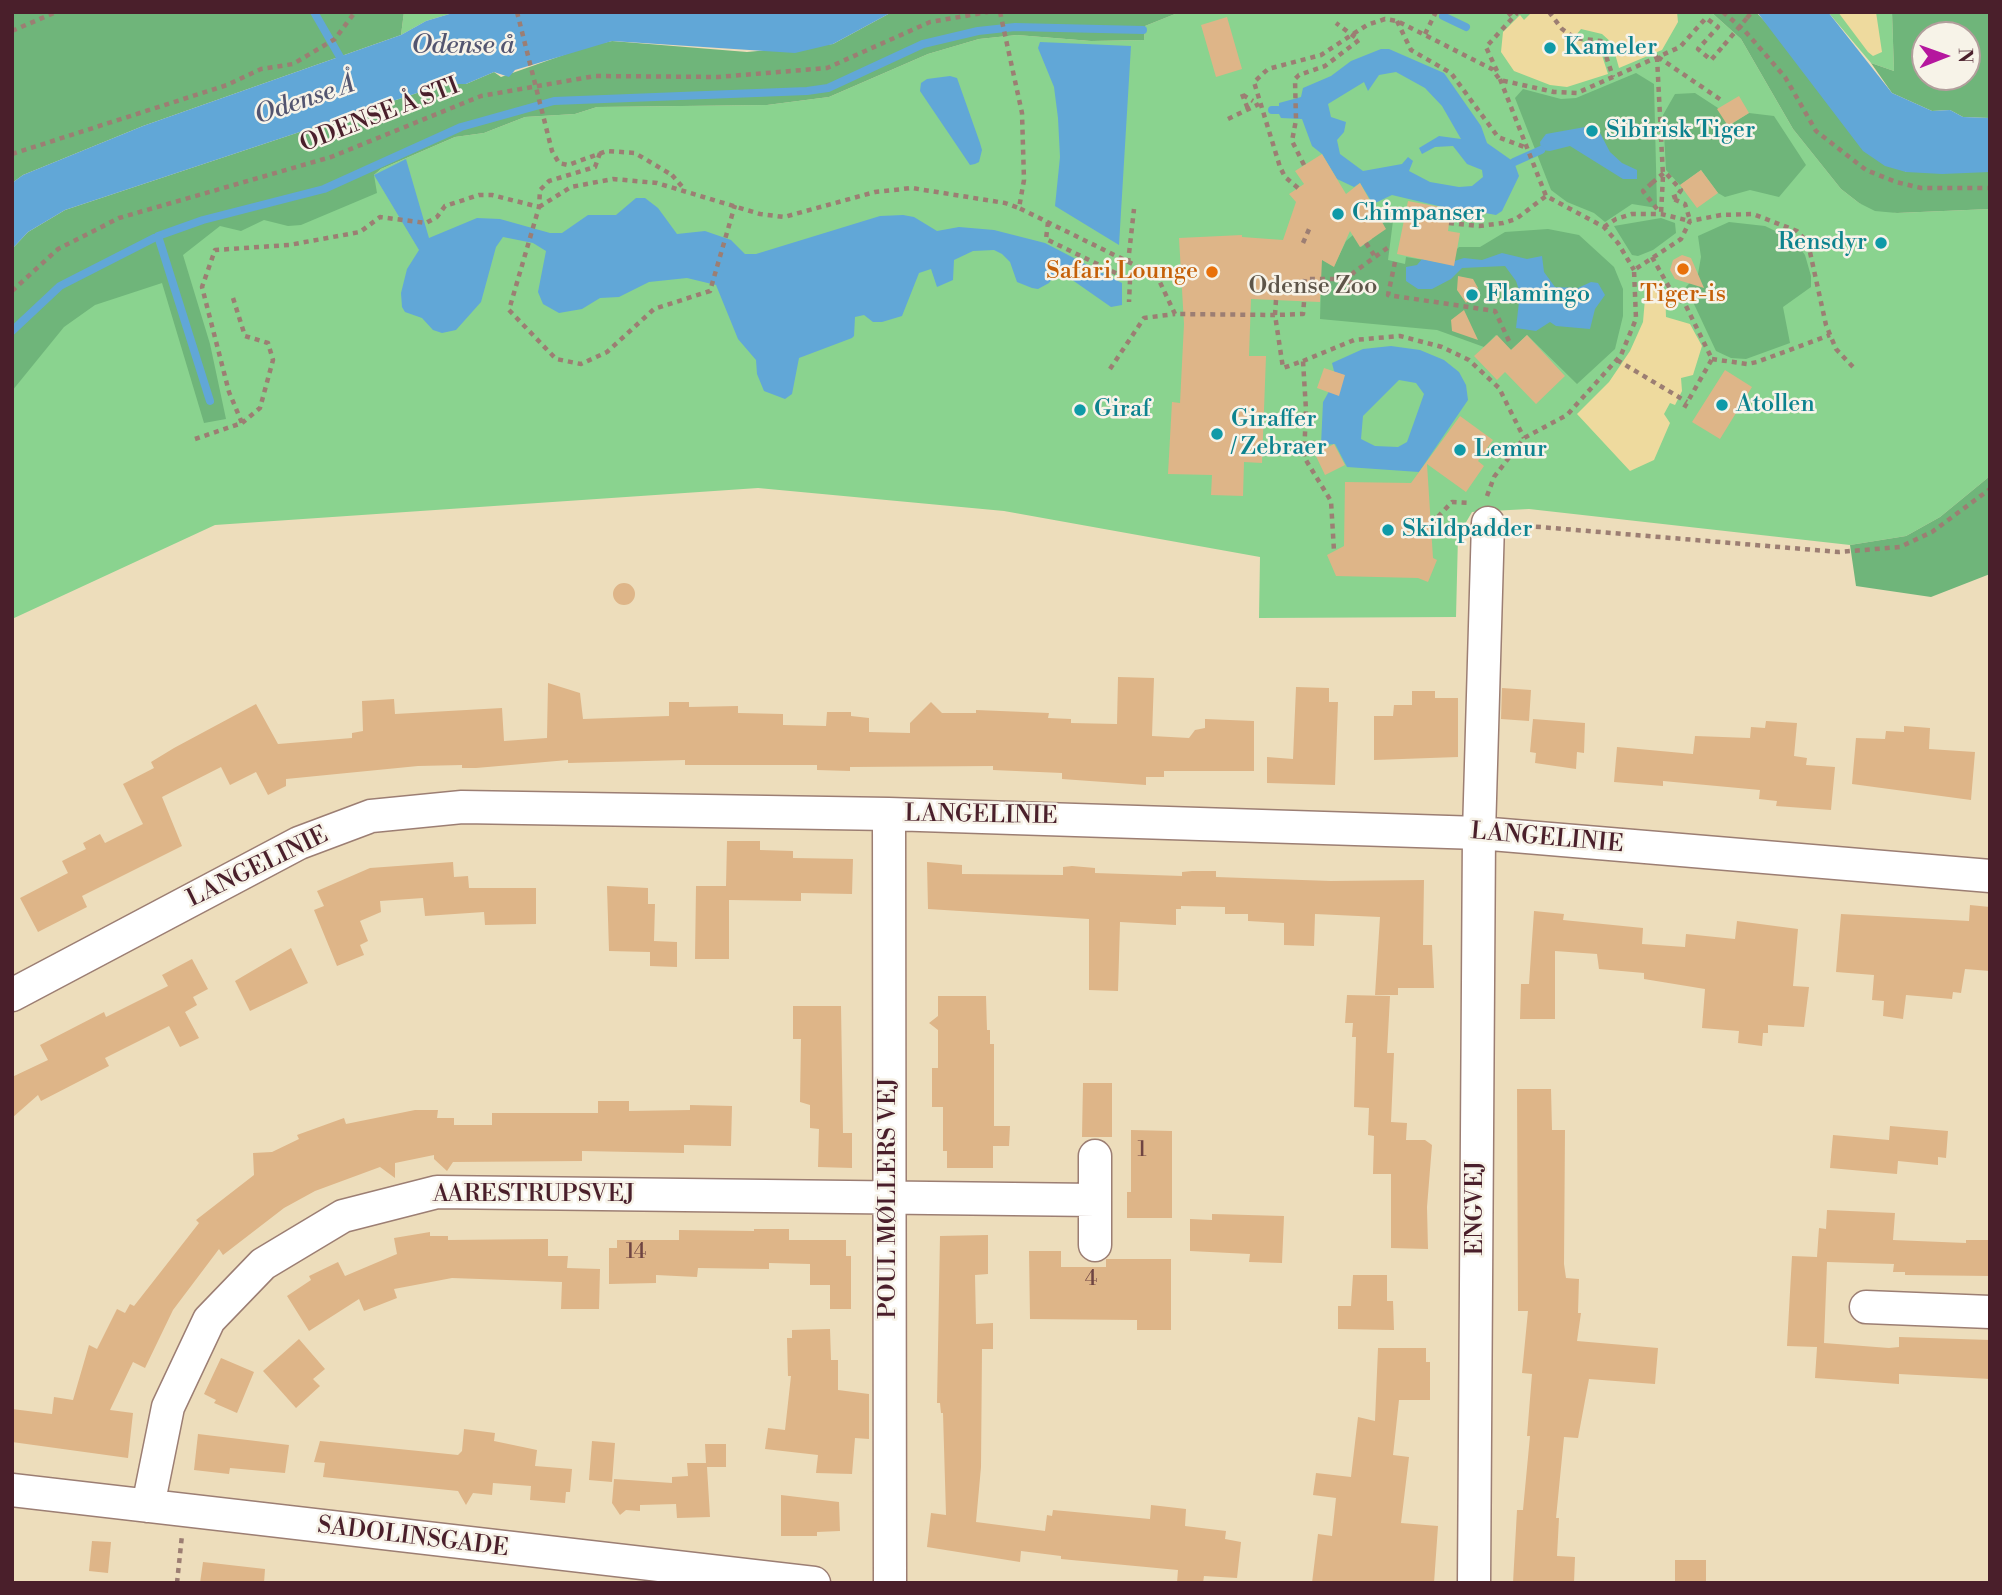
<!DOCTYPE html>
<meta charset="utf-8">
<style>
body{margin:0}
#map{position:relative;width:2002px;height:1595px;overflow:hidden;background:#edddbb;font-family:"Libre Bodoni",serif}
canvas{display:block}
.frame{position:absolute;inset:0;border:14px solid #4a1f2b;pointer-events:none}
.north{position:absolute;left:1911px;top:21px;width:70px;height:70px;box-sizing:border-box;background:#f7f3e8;border:2px solid #b29e9c;border-radius:50%;rotate:89deg;font-size:19px;font-weight:700;line-height:28px;text-align:center;color:#4a1f2b}
.north::after{content:'';display:block;margin:auto;width:24px;height:32px;background:#b5179e;clip-path:polygon(50% 0,100% 100%,50% 72%,0 100%)}
</style>
<div id="map">
<canvas width="2002" height="1595"></canvas>
<div class="frame"></div>
<div class="north">N</div>
</div>
<script>
const c = document.querySelector('canvas').getContext('2d');
c.lineJoin = 'round';
function fillPath(path, color) { c.fillStyle = color; c.fill(path, 'evenodd'); }
const poly = rows => new Path2D(rows.map(r => 'M' + r).join(''));
function strokePath(path, color, width, dash) { c.strokeStyle = color; c.lineWidth = width; c.lineCap = dash ? 'butt' : 'round'; c.setLineDash(dash || []); c.stroke(path); }
function drawText(font, color, halo, rows, align = 'center') {
  c.font = font + ' "Libre Bodoni",serif'; c.lineWidth = 5; c.setLineDash([]); c.textBaseline = 'middle'; c.strokeStyle = halo; c.fillStyle = color; for (const [text, x, y, turn = 0] of rows) {
    c.save(); c.translate(x, y); c.rotate((+turn || 0) * Math.PI / 180); c.textAlign = isNaN(turn) ? turn : align; if (halo) c.strokeText(text, 0, 0); c.fillText(text, 0, 0); c.restore();
  }
}
fillPath(poly([
 [404,12,456,12,426,21,401,35],
 [1180,12,1711,12,1741,39,1793,129,1841,189,1859,203,1897,213,1990,209,1990,476,1940,517,1906,536,1850,545,1529,509,1472,512,1458,536,1456,617,1259,618,1260,557,1004,511,758,488,215,525,12,619,12,306,49,267,374,175,381,169,455,137,484,133,525,117,575,114,597,107,767,105,829,97,928,54,979,39,1017,35,1091,41,1144,40,1145,26],
 [1828,12,1892,12,1894,71,1871,63]
]), '#8ad38f');
fillPath(poly([
 [12,12,404,12,401,35,143,126,23,175,12,183],
 [892,12,1180,12,1145,26,1144,40,1091,41,1017,35,979,39,928,54,829,97,767,105,597,107,575,114,525,117,484,133,455,137,381,169,374,175,377,193,301,225,288,226,264,220,241,231,220,226,183,255,210,344,226,419,204,423,162,283,95,305,64,327,12,391,12,249,28,232,65,210,444,84,466,84,494,72,501,77,589,46,612,41,747,52,833,44],
 [1711,12,1756,12,1906,172,1990,172,1990,209,1897,213,1875,211,1859,203,1841,189,1793,129,1741,39],
 [1892,12,1990,12,1990,118,1963,117,1950,110,1932,111,1892,93,1871,63,1894,71],
 [1925,35,1967,35,1967,77,1925,77],
 [1636,73,1654,84,1657,208,1632,204,1605,222,1594,213,1567,202,1551,190,1515,98,1523,89,1561,99,1576,98],
 [1695,93,1718,108,1728,126,1749,113,1774,116,1806,165,1779,197,1750,190,1725,197,1718,193,1701,170,1680,185,1666,170,1663,115,1675,94],
 [1661,218,1675,223,1676,233,1653,250,1638,256,1632,255,1614,226],
 [1380,219,1393,221,1388,260,1405,264,1406,257,1442,263,1459,247,1480,247,1505,232,1548,229,1579,235,1614,267,1623,289,1623,316,1615,349,1577,384,1527,335,1511,350,1496,335,1484,347,1437,330,1320,319,1321,285,1309,253,1334,266,1346,241,1353,235,1361,247,1372,239,1366,229],
 [1729,222,1765,226,1794,240,1805,255,1811,276,1811,287,1783,307,1790,343,1746,359,1731,358,1716,351,1686,287,1698,274,1701,257,1698,236],
 [1990,476,1990,574,1931,597,1856,586,1850,545,1906,536,1940,517]
]), '#6fb57a');
fillPath(poly([
 [1532,12,1677,12,1678,22,1662,50,1619,68,1612,43,1602,34,1581,29,1573,39,1599,46,1608,74,1567,87,1550,85,1514,71,1501,52,1503,32,1520,15,1524,20],
 [1838,12,1876,12,1882,52,1873,56,1868,52],
 [1646,287,1665,289,1666,317,1690,324,1702,346,1693,375,1681,378,1682,391,1675,405,1670,403,1664,414,1670,423,1654,460,1630,471,1577,414,1609,382,1630,351,1643,322]
]), '#eeda9e');
fillPath(poly([
 [456,12,892,12,833,44,795,53,612,41,515,70,509,77,494,72,466,84,444,84,65,210,28,232,12,249,12,183,23,175,143,126,401,35,426,21],
 [1757,12,1828,12,1892,93,1932,111,1950,110,1963,117,1990,118,1990,172,1942,174,1906,172,1885,166,1863,151],
 [1040,42,1131,46,1119,245,1055,206,1060,157,1058,118,1054,87,1038,48],
 [1381,49,1389,49,1444,73,1481,126,1487,143,1514,162,1519,176,1502,211,1496,215,1469,210,1452,212,1451,209,1392,195,1373,204,1360,183,1354,187,1337,179,1322,154,1312,146,1302,119,1281,118,1279,114,1279,103,1301,97,1303,88,1331,76,1351,61],
 [1396,72,1425,88,1442,106,1461,139,1439,136,1419,148,1422,154,1435,147,1453,146,1467,164,1482,170,1483,177,1472,186,1459,187,1430,182,1409,171,1413,161,1408,157,1402,164,1363,171,1340,154,1337,140,1344,132,1346,122,1331,117,1328,104,1364,82,1368,91,1379,75],
 [950,76,957,78,980,143,982,150,979,162,975,164,970,165,920,91,921,83,927,79],
 [1585,127,1599,131,1610,152,1622,163,1637,170,1637,179,1623,179,1570,146,1550,151,1541,150,1540,142,1546,134],
 [406,159,429,238,477,218,500,219,550,233,562,233,588,215,616,215,636,198,645,198,658,208,677,234,705,231,731,240,745,254,756,254,880,216,903,215,914,217,937,231,959,227,994,230,1045,243,1122,283,1122,305,1111,307,1058,270,1049,283,1038,289,1032,288,1017,282,1010,262,1002,254,994,250,973,251,954,260,953,280,937,287,931,269,919,273,902,316,882,322,873,322,864,315,855,317,854,336,852,338,799,358,792,394,785,399,764,391,757,374,756,360,738,339,716,285,687,278,649,282,619,297,600,298,582,309,559,313,543,304,538,292,546,251,533,243,503,237,496,247,481,302,456,330,442,333,433,330,422,318,405,312,402,307,401,293,407,269,419,250,374,175],
 [1502,253,1527,259,1542,256,1544,272,1555,287,1578,288,1591,282,1598,283,1605,295,1595,309,1590,329,1556,326,1550,322,1536,331,1516,328,1520,293,1516,281,1505,266,1462,268,1451,279,1432,289,1418,289,1406,281,1406,267,1417,265,1422,259,1445,264,1464,258,1482,260],
 [1391,346,1420,350,1444,360,1459,372,1466,385,1468,400,1419,472,1347,467,1335,444,1321,445,1323,402,1336,379,1332,363,1363,349],
 [1399,380,1416,383,1424,394,1407,442,1398,447,1375,446,1361,439,1363,416]
]), '#61a7d7');
strokePath(poly([
 [314,12,344,64],
 [1443,16,1466,27],
 [1272,110,1278,110],
 [1514,162,1541,150],
 [158,236,210,401],
 [12,331,60,286,158,236,203,220,324,189,461,127,554,101,807,91,828,88,923,44,978,31,1015,27,1143,30]
]), '#61a7d7', 8);
fillPath(poly([
 [1227,17,1242,69,1216,77,1201,25],
 [1739,96,1749,113,1728,126,1717,109],
 [1322,154,1346,194,1360,183,1386,229,1360,247,1350,231,1334,267,1322,260,1320,302,1251,299,1249,356,1266,356,1262,463,1244,462,1243,496,1211,495,1212,475,1168,474,1172,402,1180,403,1184,324,1179,238,1242,235,1242,237,1283,240,1296,202,1289,194,1304,184,1295,171],
 [1701,170,1718,193,1697,208,1680,185],
 [1408,201,1451,209,1448,231,1460,233,1454,266,1397,254],
 [1682,255,1691,258,1704,288,1675,279,1670,270,1673,260],
 [1458,276,1473,279,1478,288,1466,303,1457,290],
 [1464,310,1478,340,1452,331,1451,320],
 [1497,335,1511,350,1527,335,1565,376,1536,404,1505,372,1497,380,1474,356],
 [1324,368,1345,375,1339,396,1317,388],
 [1725,370,1752,387,1720,439,1692,422],
 [1460,416,1493,440,1478,461,1484,466,1466,492,1427,464,1433,558,1437,560,1428,582,1418,578,1336,576,1327,555,1344,546,1345,482,1411,483],
 [1334,444,1345,465,1325,475,1315,454],
 '613 594a11 11 0 1 1 22 0a11 11 0 1 1-22 0Z',
 [1118,677,1154,678,1152,736,1189,738,1195,730,1205,728,1205,719,1254,721,1254,771,1164,771,1164,777,1146,777,1146,785,1062,779,1062,773,993,770,993,766,850,767,850,771,817,770,817,765,685,765,685,760,568,763,568,760,476,768,462,768,462,765,418,766,286,779,286,786,268,795,256,772,230,785,221,767,162,797,182,846,82,896,87,907,38,932,20,898,68,873,62,861,86,849,83,843,100,834,105,843,143,824,123,784,154,768,151,762,174,748,256,704,278,744,352,738,352,733,363,731,362,701,394,699,395,714,502,708,504,741,547,738,548,683,580,693,583,719,669,716,669,702,689,702,689,707,738,706,738,713,783,714,783,725,826,726,827,712,851,712,851,716,869,718,869,732,910,733,910,723,931,702,942,713,976,713,976,710,1049,713,1048,718,1071,719,1071,723,1117,724],
 [1296,687,1329,688,1329,702,1338,702,1335,785,1267,783,1267,757,1293,759],
 [1502,688,1531,690,1529,721,1501,719],
 [1412,691,1435,691,1435,698,1458,698,1458,757,1374,760,1374,716,1393,716,1394,705,1412,705],
 [1533,719,1585,723,1584,753,1577,752,1576,769,1535,763,1536,753,1530,752],
 [1766,721,1797,723,1794,756,1807,758,1806,765,1835,767,1831,810,1776,806,1777,801,1759,799,1760,790,1663,781,1663,786,1614,782,1617,747,1693,754,1695,736,1750,738,1751,727,1765,728],
 [1904,726,1930,728,1929,749,1975,752,1971,800,1852,784,1856,738,1885,739,1886,731,1904,732],
 [727,841,760,841,760,850,793,851,793,858,853,859,852,894,801,893,801,901,729,900,729,959,695,959,696,886,726,886],
 [453,862,454,877,468,876,469,888,536,888,536,924,485,925,484,912,425,916,423,898,380,901,381,912,360,921,368,941,360,945,364,955,337,966,314,910,324,906,317,891,370,868],
 [927,862,962,865,962,874,1063,875,1063,867,1072,866,1095,868,1095,873,1182,876,1182,872,1192,871,1216,871,1216,877,1331,881,1424,880,1423,945,1432,945,1434,988,1398,988,1398,995,1375,995,1380,917,1315,914,1314,946,1284,945,1284,923,1248,921,1248,914,1225,914,1225,907,1181,906,1181,909,1176,909,1176,925,1120,922,1118,991,1089,990,1089,919,928,909],
 [607,886,648,888,648,904,655,904,654,941,677,942,677,967,650,966,650,952,609,951],
 [1970,905,1990,907,1990,971,1965,969,1961,993,1953,992,1952,999,1906,995,1903,1019,1883,1016,1884,1001,1872,1000,1874,975,1836,972,1841,914,1969,921],
 [1534,911,1564,914,1563,920,1643,928,1642,944,1685,947,1686,934,1735,939,1737,921,1798,929,1793,986,1809,987,1804,1027,1768,1025,1768,1033,1763,1033,1762,1046,1738,1043,1739,1031,1702,1028,1705,989,1644,979,1644,973,1599,969,1597,954,1555,951,1555,1019,1520,1019,1521,984,1529,984],
 [291,948,308,983,250,1011,235,981],
 [192,959,208,989,193,997,197,1005,185,1012,199,1038,180,1047,169,1026,105,1058,109,1066,41,1101,38,1095,12,1118,12,1077,48,1060,40,1045,104,1012,106,1017,168,986,162,975],
 [1347,995,1390,996,1387,1053,1394,1053,1391,1122,1407,1123,1406,1140,1425,1140,1432,1145,1427,1207,1428,1249,1391,1248,1391,1174,1373,1174,1374,1136,1368,1135,1369,1108,1354,1107,1356,1037,1352,1037,1353,1023,1345,1023],
 [938,996,986,996,987,1030,990,1030,990,1044,994,1044,994,1126,1010,1126,1009,1146,993,1146,993,1168,947,1168,947,1151,943,1151,943,1107,932,1107,932,1068,938,1068,938,1030,929,1023,938,1016],
 [793,1006,841,1006,843,1133,852,1133,852,1168,818,1167,819,1129,810,1128,810,1105,800,1102,801,1039,793,1039],
 [1083,1083,1112,1083,1112,1137,1082,1137],
 [1517,1089,1551,1089,1552,1130,1565,1130,1564,1264,1566,1278,1579,1279,1578,1313,1581,1313,1577,1341,1658,1348,1655,1384,1589,1379,1578,1438,1564,1437,1556,1518,1559,1518,1557,1556,1575,1557,1574,1583,1513,1583,1517,1510,1523,1510,1530,1436,1527,1436,1532,1374,1522,1373,1528,1311,1518,1311],
 [598,1101,629,1101,629,1111,690,1110,690,1105,732,1106,731,1146,684,1145,684,1153,582,1151,582,1161,453,1162,447,1171,434,1159,434,1155,395,1163,395,1178,380,1167,315,1191,284,1208,223,1255,219,1249,173,1310,145,1368,133,1362,110,1410,133,1413,128,1458,12,1442,12,1409,52,1414,54,1397,73,1400,89,1345,97,1349,117,1309,125,1313,130,1304,134,1306,199,1223,196,1220,254,1175,253,1153,272,1152,299,1139,297,1135,344,1118,346,1124,415,1110,438,1110,437,1118,454,1118,454,1125,492,1125,492,1113,598,1113],
 [1890,1126,1948,1131,1946,1158,1938,1157,1938,1165,1898,1161,1897,1174,1830,1168,1833,1135,1889,1140],
 [1131,1130,1172,1131,1172,1218,1127,1218,1127,1192,1131,1192],
 [1827,1210,1895,1213,1893,1240,1966,1243,1966,1240,1990,1240,1990,1276,1905,1275,1905,1272,1893,1272,1894,1264,1827,1262,1824,1343,1889,1348,1899,1347,1899,1337,1990,1340,1990,1379,1899,1374,1899,1384,1815,1378,1817,1347,1787,1346,1792,1256,1817,1257,1819,1228,1826,1229],
 [1212,1214,1284,1216,1282,1263,1249,1262,1250,1254,1190,1251,1190,1219,1212,1220],
 [754,1229,789,1229,789,1240,846,1240,846,1256,851,1256,851,1309,830,1309,830,1285,810,1285,810,1264,769,1263,769,1269,698,1268,697,1277,656,1275,656,1283,609,1284,609,1248,617,1248,617,1240,679,1240,679,1230,754,1231],
 [430,1232,430,1236,448,1236,448,1240,548,1239,548,1256,568,1256,567,1268,600,1269,599,1309,561,1309,562,1282,452,1278,394,1289,397,1298,364,1311,359,1299,309,1331,287,1296,311,1280,309,1276,338,1262,345,1276,397,1254,394,1238],
 [988,1235,988,1274,975,1275,976,1324,993,1323,993,1349,982,1349,981,1467,976,1522,1045,1531,1047,1515,1052,1516,1053,1510,1150,1519,1151,1505,1186,1509,1185,1526,1226,1531,1225,1539,1241,1542,1237,1578,1204,1576,1203,1583,1177,1583,1178,1570,1061,1559,1061,1556,1021,1551,1020,1562,927,1547,931,1513,946,1515,943,1413,941,1413,940,1403,937,1403,940,1236],
 [1029,1251,1061,1251,1061,1267,1106,1267,1106,1259,1171,1259,1171,1330,1137,1330,1137,1320,1030,1319],
 [1353,1275,1387,1275,1387,1301,1393,1301,1394,1330,1338,1329,1338,1306,1351,1306],
 [830,1329,831,1360,838,1360,838,1390,869,1394,869,1439,855,1438,852,1474,816,1473,818,1455,765,1449,768,1428,785,1430,791,1376,788,1376,787,1338,792,1338,792,1330],
 [299,1339,325,1369,313,1379,320,1386,296,1408,263,1371],
 [1378,1348,1426,1348,1426,1362,1430,1362,1430,1400,1399,1400,1393,1455,1409,1457,1401,1523,1438,1526,1434,1583,1312,1583,1318,1534,1332,1536,1336,1498,1313,1495,1316,1473,1351,1477,1358,1417,1375,1421],
 [221,1358,254,1372,237,1413,214,1403,216,1400,204,1394],
 [464,1429,495,1433,494,1441,537,1450,535,1466,572,1469,570,1492,566,1492,565,1503,530,1500,531,1486,493,1483,492,1495,473,1493,466,1505,458,1491,323,1477,325,1463,314,1462,320,1441,458,1455,462,1451],
 [198,1434,289,1445,285,1473,230,1468,229,1474,194,1470],
 [592,1441,615,1443,612,1482,589,1480],
 [705,1444,726,1444,726,1467,707,1467,710,1517,677,1518,676,1504,640,1505,640,1511,626,1510,620,1515,612,1503,614,1479,672,1483,672,1477,688,1476,687,1463,706,1463],
 [781,1495,839,1502,840,1531,817,1532,817,1536,781,1536],
 [92,1541,111,1542,108,1573,89,1571],
 [1675,1560,1706,1560,1706,1583,1675,1583],
 [203,1562,265,1569,264,1583,200,1583]
]), '#deb588');
const minor = poly([
 [889,814,890,1583],
 [12,995,299,843,371,816,462,807,889,814,1479,833,1990,876],
 [1095,1156,1095,1245],
 [1866,1307,1990,1312],
 [12,1490,814,1583],
 [148,1506,168,1407,209,1320,263,1264,343,1216,437,1192,1095,1200],
 [1474,1583,1479,833,1488,523]
]);
strokePath(minor, '#9c7e73', 35);
strokePath(poly([
 [1000,12,1022,113,1024,180,1019,208,1157,276,1175,314,1275,315,1283,368,1303,361,1306,410,1304,457,1331,501,1334,551],
 [1508,12,1513,18],
 [1549,12,1562,29,1575,38,1601,41,1613,77],
 [1723,12,1745,31,1785,77,1816,131,1866,170,1896,182,1921,188,1990,188],
 [1747,18,1752,12],
 [1397,21,1411,50,1451,73,1498,137,1527,148],
 [12,31,56,12],
 [1425,34,1436,12],
 [1657,57,1663,176,1661,214],
 [1658,57,1724,102],
 [1497,71,1486,47,1517,13],
 [1500,79,1546,196,1604,227,1618,243,1634,270],
 [1242,94,1248,109],
 [1243,95,1253,101],
 [1228,119,1259,104],
 [600,153,595,167,549,181,540,190,539,207,509,310,556,359,581,364,607,352,654,309,710,291,735,205],
 [12,154,227,85,261,69,293,64,335,39,355,12],
 [1304,165,1292,141,1296,120,1295,79,1299,75,1325,66,1359,40,1336,23],
 [672,175,685,190],
 [1652,183,1643,191,1660,213],
 [1298,188,1285,177,1280,167,1254,82,1268,69,1321,55,1367,25,1385,19,1397,21,1492,69,1500,80,1554,92,1577,93,1680,47,1706,18,1718,27,1698,49,1711,60,1724,45],
 [1677,196,1671,198,1685,204,1690,220],
 [539,207,571,187,613,179,657,183,760,214,784,217,875,192,912,188,1005,203,1019,208],
 [1048,222,1046,239,1130,280,1129,302],
 [1449,223,1479,226,1503,223,1516,219,1546,196],
 [1604,227,1616,219,1632,214,1661,214,1690,221],
 [1303,243,1310,227],
 [1366,243,1374,255],
 [1652,257,1669,287,1686,306,1712,359,1684,408],
 [1395,262,1388,295,1495,311,1509,341,1506,345],
 [1128,263,1134,209],
 [1304,284,1305,279,1334,279,1350,284,1353,273,1390,246],
 [12,291,58,249,119,218,331,157,481,96,595,76,718,77,827,68,930,22,988,12],
 [233,298,245,336,268,343,273,360,260,408,242,423],
 [1276,300,1275,315,1303,314,1304,302],
 [1712,359,1747,364,1757,362,1830,335],
 [1617,360,1687,402],
 [1303,361,1354,340,1400,336,1442,347,1469,360,1499,388,1524,438],
 [1110,369,1144,318,1175,314],
 [195,439,242,423,229,392,202,287,215,250,289,245,360,232,380,217,426,223,437,217,445,206,479,195,492,195,539,207],
 [1487,496,1494,477,1524,438,1567,415,1621,355,1636,319,1634,270,1681,239,1690,221,1721,215,1753,214,1797,231,1808,243,1826,325,1836,349,1853,367],
 [1431,524,1452,502,1470,503],
 [1516,525,1839,552,1900,547,1932,532,1990,489],
 [177,1583,182,1535]
]), '#9c7e73', 4.5, [5, 5]);
strokePath(minor, '#fff', 32);
strokePath(poly([
 [517,12,552,151,559,163,568,165,607,151,635,153,672,175],
 [1724,45,1747,18],
 [1652,183,1665,172,1681,190,1677,196]
]), '#9c7e73', 4.5, [5, 5]);
for (const [x, y, r, color] of [
 [1550,48,7,"#0f9aa8"],
 [1592,131,7,"#0f9aa8"],
 [1338,214,7,"#0f9aa8"],
 [1881,243,7,"#0f9aa8"],
 [1683,269,7,"#e8710a"],
 [1212,272,7,"#e8710a"],
 [1472,295,7,"#0f9aa8"],
 [1722,405,7,"#0f9aa8"],
 [1080,410,7,"#0f9aa8"],
 [1217,434,7,"#0f9aa8"],
 [1460,450,7,"#0f9aa8"],
 [1388,530,7,"#0f9aa8"]
]) { const dot = new Path2D(); dot.arc(x, y, r, 0, 2 * Math.PI); c.fillStyle = color; c.fill(dot); strokePath(dot, '#f7f3e8', 2.5); }
drawText('21px', '#6f4442', null, [
 ["1",1142,1151],
 ["14",636,1253],
 ["4",1091,1280]
]);
drawText('24px', '#0d838f', '#f7f3e8', [
 ["Kameler",1564,48],
 ["Sibirisk Tiger",1606,131],
 ["Chimpanser",1352,214],
 ["Rensdyr",1867,243,"right"],
 ["Flamingo",1486,295],
 ["Atollen",1736,405],
 ["Giraf",1094,410],
 ["Giraffer",1231,420],
 ["/ Zebraer",1231,448],
 ["Lemur",1474,450],
 ["Skildpadder",1402,530]
], 'left');
drawText('24px', '#4a1f2b', '#f7f3e8', [
 ["ODENSE Å STI",380,116,-21],
 ["LANGELINIE",981,816,1],
 ["LANGELINIE",1547,839,5],
 ["LANGELINIE",258,868,-26],
 ["AARESTRUPSVEJ",534,1195],
 ["POUL MØLLERS VEJ",889,1198,-90],
 ["ENGVEJ",1476,1208,-90],
 ["SADOLINSGADE",413,1538,7]
]);
drawText('24px', '#c56008', '#f7f3e8', [
 ["Safari Lounge",1198,272],
 ["Tiger-is",1683,295,"center"]
], 'right');
drawText('24px', '#5d5549', '#f7f3e8', [
 ["Odense Zoo",1313,287]
]);
drawText('italic 26px', '#535570', '#f7f3e8', [
 ["Odense å",463,47],
 ["Odense Å",305,101,-19]
]);
</script>
